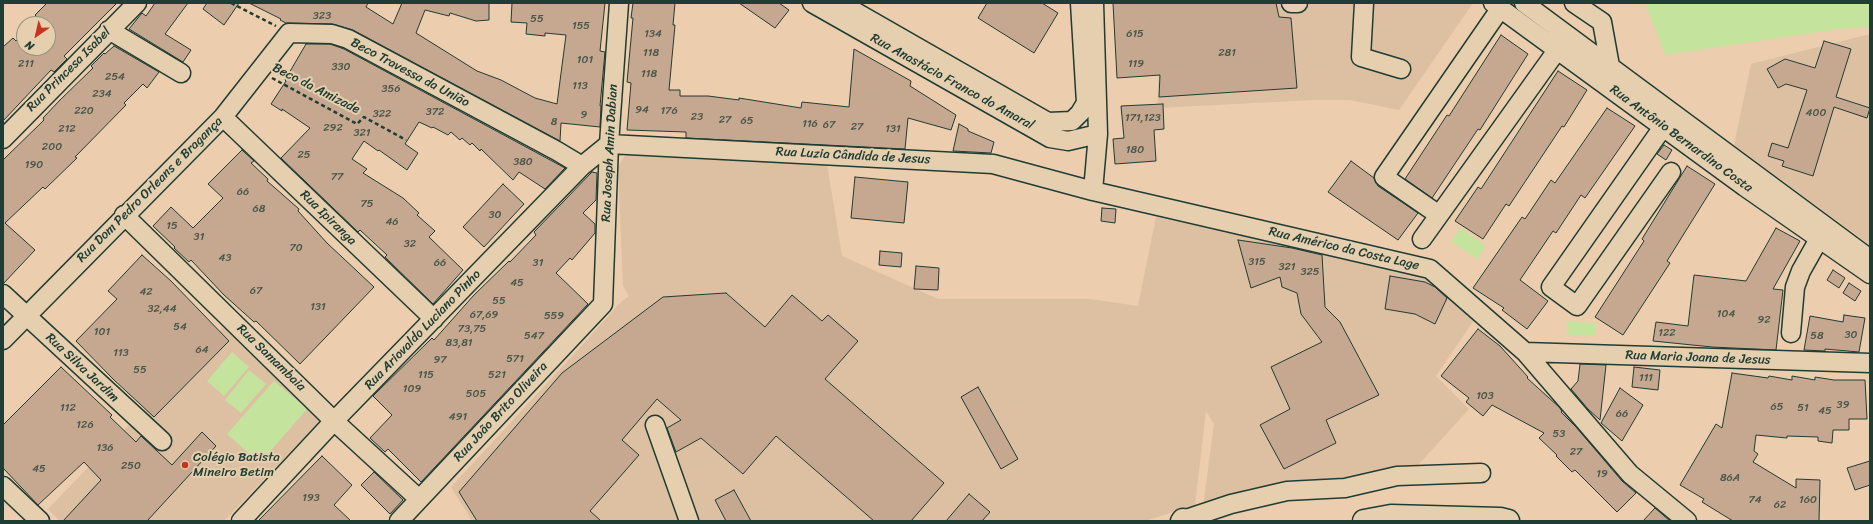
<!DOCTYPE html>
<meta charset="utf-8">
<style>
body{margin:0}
#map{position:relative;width:1873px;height:524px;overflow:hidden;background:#eccdad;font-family:Sriracha,sans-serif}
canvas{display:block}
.frame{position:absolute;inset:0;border:4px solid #1f3d34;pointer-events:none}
.north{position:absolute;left:16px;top:16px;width:40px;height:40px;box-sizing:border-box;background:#e5cfae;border:1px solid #96957d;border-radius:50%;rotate:214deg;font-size:11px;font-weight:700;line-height:16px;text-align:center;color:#1f3d34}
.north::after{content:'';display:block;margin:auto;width:14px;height:18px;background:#c8321e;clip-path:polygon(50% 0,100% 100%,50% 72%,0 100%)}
</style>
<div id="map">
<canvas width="1873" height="524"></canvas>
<div class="frame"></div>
<div class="north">N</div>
</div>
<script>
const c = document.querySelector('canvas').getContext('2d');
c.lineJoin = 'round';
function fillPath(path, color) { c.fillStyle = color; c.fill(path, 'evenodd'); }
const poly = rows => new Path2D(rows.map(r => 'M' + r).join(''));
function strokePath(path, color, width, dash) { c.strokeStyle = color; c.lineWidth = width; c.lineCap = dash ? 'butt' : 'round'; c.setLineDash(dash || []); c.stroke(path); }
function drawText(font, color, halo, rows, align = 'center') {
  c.font = font + ' Sriracha,sans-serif'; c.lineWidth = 4; c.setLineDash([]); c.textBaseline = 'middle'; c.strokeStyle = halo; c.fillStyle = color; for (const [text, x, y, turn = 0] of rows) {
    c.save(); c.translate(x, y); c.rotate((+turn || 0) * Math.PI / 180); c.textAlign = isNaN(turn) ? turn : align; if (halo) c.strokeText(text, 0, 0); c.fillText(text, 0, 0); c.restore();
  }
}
fillPath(poly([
 [1162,3,1473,3,1399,110,1350,100,1313,100,1157,108],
 [1870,34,1870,245,1734,145,1751,64],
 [626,154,827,164,842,256,938,299,1090,299,1138,306,1156,217,1428,277,1480,311,1436,376,1469,409,1409,475,1283,481,1203,507,1214,424,1206,411,1195,505,1145,521,472,521,451,487,575,353,620,303,629,296,623,286,618,167],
 [224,326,321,420,224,521,60,521,48,509]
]), '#ddbfa2');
fillPath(poly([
 [1645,3,1870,3,1870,27,1839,29,1665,55],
 [1460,228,1486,246,1477,259,1451,241],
 [1568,321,1596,323,1595,336,1567,335],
 [232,352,249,367,224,396,207,381],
 [249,370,266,384,241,413,225,400],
 [274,381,307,409,260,463,227,434]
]), '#c4e49d');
const building = poly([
 [47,3,117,3,64,56,67,59,54,72,51,70,3,121,3,47,13,38,16,41,24,33,24,48,48,48,48,24,45,24,35,15,47,3],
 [155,3,188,3,165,34,191,50,183,62,129,29,142,13,146,16,155,3],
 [207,3,239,3,224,25,203,9,207,3],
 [249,3,368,3,366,7,393,24,402,3,489,3,489,20,476,21,450,13,449,16,425,10,416,33,477,71,501,80,535,98,557,104,566,35,545,33,545,36,526,34,527,23,511,22,512,3,605,3,600,51,605,52,600,106,601,106,600,127,561,123,560,141,353,30,332,24,286,23,280,20,281,19,249,3],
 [633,3,675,3,673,25,675,25,669,90,680,90,680,96,708,96,739,100,739,98,801,108,802,102,849,107,854,49,911,81,910,86,956,115,951,130,908,118,905,149,686,138,686,132,627,130,631,83,627,82,633,18,631,18,633,3],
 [739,3,779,3,789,10,775,28,739,3],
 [987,3,1042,3,1058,13,1034,53,978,18,987,3],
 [1113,3,1276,3,1279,17,1291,18,1297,88,1159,97,1160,75,1117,78,1113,3],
 [1501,35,1528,54,1480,130,1478,129,1432,198,1405,179,1447,115,1449,116,1501,35],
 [1824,41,1851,49,1836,97,1870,108,1867,118,1834,107,1813,176,1782,166,1784,161,1768,156,1772,143,1788,148,1807,90,1786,84,1778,88,1767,69,1785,59,1815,68,1824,41],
 [306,44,330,44,344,49,565,168,545,189,519,172,513,180,481,149,480,151,472,143,470,145,462,138,460,140,451,132,448,135,433,127,432,128,419,122,405,144,418,153,407,170,379,150,378,151,364,141,352,159,367,169,363,173,403,198,419,213,417,215,435,231,429,237,463,270,433,304,385,257,387,255,360,230,358,232,281,158,310,128,282,109,282,111,271,104,286,81,285,80,306,44],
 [114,46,159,72,147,88,143,84,124,103,126,105,75,157,77,158,45,189,43,187,5,223,35,250,3,284,3,160,44,120,43,118,60,100,93,68,91,66,104,53,105,54,114,46],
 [1558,71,1587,90,1564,127,1562,126,1509,206,1506,204,1483,239,1455,221,1478,187,1481,189,1558,71],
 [1163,104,1164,129,1154,130,1156,161,1115,164,1113,139,1124,138,1121,106,1163,104],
 [1607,108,1635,126,1585,198,1581,195,1556,233,1553,231,1520,280,1548,301,1527,329,1502,310,1504,308,1473,288,1522,217,1525,219,1551,180,1555,183,1607,108],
 [959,124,968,129,968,131,994,142,991,153,953,151,959,124],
 [1664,145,1672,150,1666,160,1657,154,1664,145],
 [242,150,254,161,251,163,268,179,267,181,299,209,298,211,327,243,374,287,300,364,256,321,254,322,224,295,191,260,189,262,174,248,175,247,153,226,171,207,193,228,223,198,208,184,242,150],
 [1351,161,1374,178,1378,186,1418,213,1398,240,1328,192,1351,161],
 [1687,166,1715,184,1667,261,1670,263,1623,335,1595,317,1644,241,1642,239,1687,166],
 [592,172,597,173,596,200,583,213,595,224,595,233,572,260,570,258,556,273,588,304,421,482,388,449,385,452,370,438,392,415,373,396,432,338,434,340,474,295,509,261,510,262,536,235,534,232,592,172],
 [855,177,908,182,904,223,851,218,855,177],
 [503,184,524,204,484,247,463,227,503,184],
 [1102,208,1116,209,1115,223,1101,221,1102,208],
 [1776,228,1800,241,1773,289,1783,290,1776,350,1712,347,1653,341,1656,322,1688,326,1694,275,1746,281,1776,228],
 [1238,240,1292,248,1322,255,1325,307,1340,322,1379,395,1326,420,1336,443,1284,469,1260,425,1290,409,1271,367,1322,342,1301,314,1297,293,1282,287,1280,277,1251,288,1238,240],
 [880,251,902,253,901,267,879,265,880,251],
 [142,255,171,281,229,341,154,417,113,379,76,341,117,299,108,291,142,255],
 [916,266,939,268,938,290,914,289,916,266],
 [1833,270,1845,278,1839,288,1827,280,1833,270],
 [1390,276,1425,282,1435,287,1447,298,1435,324,1415,314,1385,309,1390,276],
 [1849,283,1861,291,1855,301,1843,293,1849,283],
 [726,293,765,327,792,295,822,321,828,315,858,341,825,379,944,483,911,521,874,521,776,436,743,474,701,438,676,452,667,428,681,420,657,399,622,440,639,455,590,511,601,521,477,521,459,492,562,373,663,297,726,293],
 [1844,315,1865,318,1859,352,1825,349,1825,351,1804,350,1810,316,1843,322,1844,315],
 [1478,329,1500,346,1528,377,1527,378,1559,407,1562,411,1561,412,1576,427,1622,481,1636,493,1617,512,1575,470,1572,472,1556,456,1557,455,1539,438,1544,433,1492,405,1483,416,1466,402,1469,398,1441,376,1478,329],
 [1580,364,1606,365,1600,420,1588,409,1571,389,1578,381,1580,364],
 [61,367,112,415,110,417,136,442,141,436,172,465,202,432,216,446,147,521,63,521,101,480,84,462,38,505,3,468,3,425,61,367],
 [1634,367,1660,370,1658,390,1632,387,1634,367],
 [1732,373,1768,378,1769,376,1792,380,1792,376,1815,380,1815,377,1834,380,1865,380,1867,419,1849,419,1849,430,1833,430,1832,443,1818,441,1818,437,1787,436,1787,438,1756,435,1754,451,1758,454,1753,462,1796,488,1796,479,1820,480,1819,521,1733,521,1702,502,1704,499,1680,485,1716,424,1722,428,1732,373],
 [978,387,1018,459,1001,469,961,397,978,387],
 [1620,388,1643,405,1622,441,1601,423,1620,388],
 [322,456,352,485,334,505,351,521,258,521,322,456],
 [1870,461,1870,485,1855,490,1847,468,1870,461],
 [374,472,403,500,390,514,361,485,374,472],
 [734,490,751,521,726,521,715,500,734,490],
 [969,494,990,512,982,521,946,521,969,494],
 [1655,508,1670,521,1643,521,1655,508]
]);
fillPath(building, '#c6a78f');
strokePath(building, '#1f3d34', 1);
const minor = poly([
 [812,3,1050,138,1068,141,1098,134],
 [840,3,1048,122,1072,121,1080,113,1086,103,1080,3],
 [1291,3,1298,3],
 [1364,3,1361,57,1401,69],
 [1493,3,1745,187,1870,274],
 [1524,3,1870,259],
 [1574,3,1602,22,1610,66],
 [109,30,181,73],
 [223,117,434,319],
 [1663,127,1551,287,1577,306,1671,172],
 [3,139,137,3],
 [1093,191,1098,134,1094,3],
 [124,215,334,421,419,499],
 [1439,215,1384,177,1500,9],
 [1422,239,1558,49],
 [3,294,162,441],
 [1791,333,1795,287,1801,271,1819,239],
 [3,340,223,117,289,33,332,34,348,39,557,151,582,166],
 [1525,352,1870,363],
 [655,425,689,521],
 [3,486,40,521],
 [241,521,334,421,582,166,609,144,993,164,1093,191,1430,269,1525,352,1630,474,1687,521],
 [399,521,603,304,609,144,619,3],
 [1180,521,1231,504,1287,491,1345,488,1397,476,1481,473]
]);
const highway = poly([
 [1183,521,1183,520],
 [1364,521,1391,516,1500,519,1508,521]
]);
strokePath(minor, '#1f3d34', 21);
strokePath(highway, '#1f3d34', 25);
strokePath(poly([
 [231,3,276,26],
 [272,78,357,124,364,117,406,140]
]), '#1f3d34', 2.5, [4, 3]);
strokePath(minor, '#e5cfae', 18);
strokePath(highway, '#e5cfae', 22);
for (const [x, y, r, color] of [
 [185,465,4,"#c8321e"]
]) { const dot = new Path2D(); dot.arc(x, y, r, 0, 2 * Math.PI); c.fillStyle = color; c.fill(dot); strokePath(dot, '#e5cfae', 1.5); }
drawText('11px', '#49584b', null, [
 ["323",322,16],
 ["55",537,19],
 ["155",581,26],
 ["134",653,34],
 ["615",1135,34],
 ["118",651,53],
 ["281",1227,53],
 ["101",585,60],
 ["211",26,64],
 ["119",1136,64],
 ["330",341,67],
 ["118",649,74],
 ["254",115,77],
 ["113",580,86],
 ["356",391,89],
 ["234",102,94],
 ["94",642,110],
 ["220",84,111],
 ["176",669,111],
 ["372",435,112],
 ["400",1816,113],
 ["322",382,114],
 ["9",584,115],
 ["23",697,117],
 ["171,123",1143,118],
 ["27",725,120],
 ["65",747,121],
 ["8",554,122],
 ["116",810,124],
 ["67",829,125],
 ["27",857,127],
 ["292",333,128],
 ["212",67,129],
 ["131",893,129],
 ["321",362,133],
 ["200",52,147],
 ["180",1135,150],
 ["25",304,155],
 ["380",523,162],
 ["190",34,165],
 ["77",337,177],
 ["66",243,192],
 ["75",367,204],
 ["68",259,209],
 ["30",495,215],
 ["46",392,222],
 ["15",172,226],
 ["31",199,237],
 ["32",410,244],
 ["70",296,248],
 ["43",225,258],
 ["315",1257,262],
 ["66",440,263],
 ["31",538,263],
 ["321",1287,267],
 ["325",1310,272],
 ["45",517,283],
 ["67",256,291],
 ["42",146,292],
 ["55",499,301],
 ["131",318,307],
 ["32,44",162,309],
 ["104",1726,314],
 ["67,69",484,315],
 ["559",554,316],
 ["92",1764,320],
 ["54",180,327],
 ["73,75",472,329],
 ["101",102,332],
 ["122",1667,333],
 ["30",1851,335],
 ["547",534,336],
 ["58",1817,336],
 ["83,81",459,343],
 ["64",202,350],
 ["113",121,353],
 ["571",515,359],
 ["97",440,360],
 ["55",140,370],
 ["115",426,375],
 ["521",497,375],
 ["111",1646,378],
 ["109",412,389],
 ["505",476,394],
 ["103",1485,396],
 ["39",1843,405],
 ["65",1777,407],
 ["112",68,408],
 ["51",1803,408],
 ["45",1825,411],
 ["66",1622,414],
 ["491",458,417],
 ["126",85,425],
 ["53",1559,434],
 ["136",105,448],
 ["27",1576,452],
 ["250",131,466],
 ["45",39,469],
 ["19",1602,474],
 ["86A",1730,478],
 ["193",311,498],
 ["74",1755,500],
 ["160",1808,500],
 ["62",1780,505]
]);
drawText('13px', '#1f3d34', '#e5cfae', [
 ["Rua Princesa Isabel",69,70,-45],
 ["Beco Travessa da União",410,73,28],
 ["Rua Anastácio Franco do Amaral",952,82,29],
 ["Beco da Amizade",316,89,27],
 ["Rua Antônio Bernardino Costa",1681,139,36],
 ["Rua Joseph Amin Dabian",610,153,-87],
 ["Rua Luzia Cândida de Jesus",853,156,3],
 ["Rua Dom Pedro Orleans e Bragança",150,190,-45],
 ["Rua Ipiranga",328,218,44],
 ["Rua Américo da Costa Lage",1344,249,13],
 ["Rua Ariovaldo Luciano Pinho",423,330,-46],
 ["Rua Samambaia",271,358,44],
 ["Rua Maria Joana de Jesus",1698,358,2],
 ["Rua Silva Jardim",82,368,43],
 ["Rua João Brito Oliveira",501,412,-47]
]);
drawText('13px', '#1f3d34', '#e5cfae', [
 ["Colégio Batista",193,458],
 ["Mineiro Betim",193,473]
], 'left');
</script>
